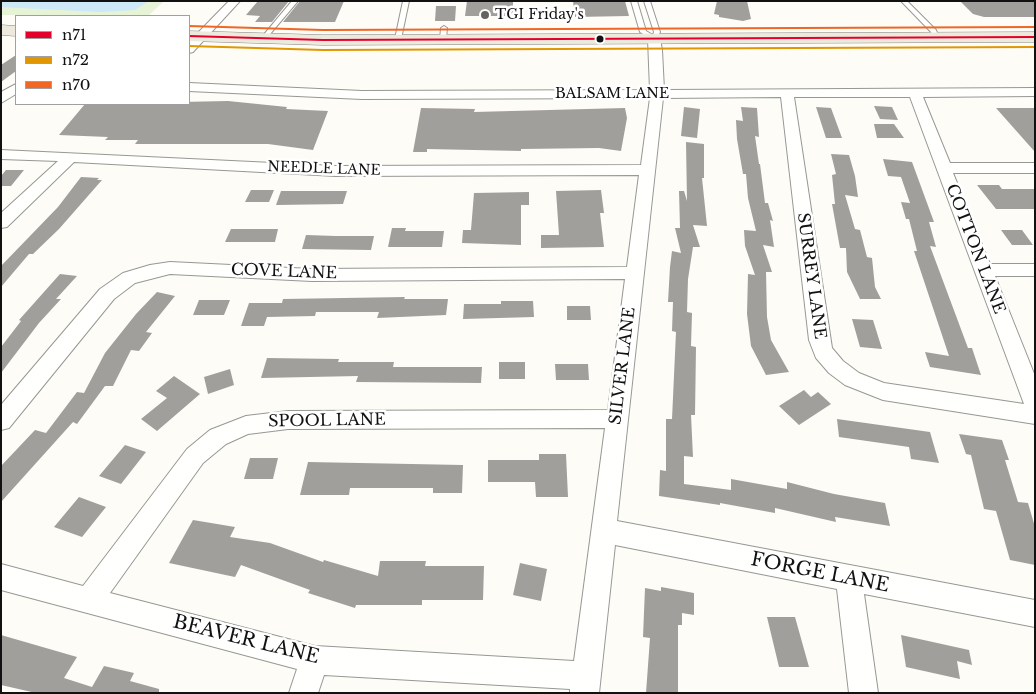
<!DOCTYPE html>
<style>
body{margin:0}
#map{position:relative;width:1036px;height:694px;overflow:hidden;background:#fdfcf7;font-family:"Libre Baskerville",serif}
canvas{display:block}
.frame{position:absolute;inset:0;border:2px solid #111;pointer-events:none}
.legend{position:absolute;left:15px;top:15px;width:175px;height:90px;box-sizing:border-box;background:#fff;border:1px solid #a0a0a0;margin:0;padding:6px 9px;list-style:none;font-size:15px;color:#111}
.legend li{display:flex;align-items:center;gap:10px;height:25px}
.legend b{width:25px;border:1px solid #a0a0a0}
</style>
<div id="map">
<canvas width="1036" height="694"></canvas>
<div class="frame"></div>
<ul class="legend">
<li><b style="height:6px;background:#e4002b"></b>n71</li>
<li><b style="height:6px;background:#e09702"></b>n72</li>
<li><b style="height:6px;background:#f26522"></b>n70</li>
</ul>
</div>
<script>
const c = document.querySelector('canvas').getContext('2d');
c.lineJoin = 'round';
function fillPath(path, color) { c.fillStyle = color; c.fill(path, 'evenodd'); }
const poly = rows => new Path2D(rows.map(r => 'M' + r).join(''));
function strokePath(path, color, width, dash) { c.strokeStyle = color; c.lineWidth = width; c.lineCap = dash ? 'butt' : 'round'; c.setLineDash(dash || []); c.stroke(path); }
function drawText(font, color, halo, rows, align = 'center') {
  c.font = font + ' "Libre Baskerville",serif'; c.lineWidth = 5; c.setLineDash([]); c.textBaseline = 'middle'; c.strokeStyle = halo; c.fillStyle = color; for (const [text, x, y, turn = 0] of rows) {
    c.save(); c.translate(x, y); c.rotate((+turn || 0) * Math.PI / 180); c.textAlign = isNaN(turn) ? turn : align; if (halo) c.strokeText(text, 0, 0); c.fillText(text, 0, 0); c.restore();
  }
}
fillPath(poly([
 [1,1,164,1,148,16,1,15]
]), '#e7f3d7');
fillPath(poly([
 [1,1,149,1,135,10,100,12,1,7]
]), '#cde8f7');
fillPath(poly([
 [258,1,289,1,272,22,255,22,260,16,246,15],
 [300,1,344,1,335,22,283,22],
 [467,1,513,1,513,16,465,16],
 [573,1,625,1,629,16,575,17],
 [717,1,747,1,751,19,743,21,719,17,719,15,714,14],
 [960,1,1035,1,1035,17,984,17,973,14],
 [436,6,456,6,455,21,435,21],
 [16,55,16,71,1,82,1,65],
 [228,101,287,107,286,109,328,111,313,150,268,144,135,144,138,140,105,140,108,137,59,135,85,104],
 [874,106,892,107,898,120,880,119],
 [684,107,700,109,697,138,681,136],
 [741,107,757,108,759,137,755,136,759,164,760,164,765,203,768,203,773,221,770,220,774,247,763,245,772,272,766,272,767,317,771,340,789,372,766,375,751,346,747,314,748,274,755,275,745,246,744,230,756,231,748,198,746,174,743,174,737,139,736,120,743,121],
 [816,107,831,108,842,138,826,138],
 [421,108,475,109,474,112,625,108,627,118,621,151,599,148,521,149,521,151,427,149,427,152,413,152],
 [996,108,1035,108,1035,152],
 [874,124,894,124,904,138,877,138],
 [686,142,704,144,704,178,702,178,707,226,693,225,700,247,693,247,688,279,687,312,692,313,691,346,696,347,695,415,691,415,693,457,684,456,684,484,731,490,731,479,787,489,787,482,834,494,885,503,890,526,835,517,836,522,775,508,775,513,720,503,720,505,659,496,660,470,666,471,666,419,672,419,676,332,672,331,673,302,668,302,670,267,672,251,681,253,675,228,680,228,679,191,684,191,687,201],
 [831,154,849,155,855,176,858,197,845,195,855,229,860,230,867,257,872,258,875,287,881,299,860,299,847,272,846,248,840,248,832,204,835,204,832,175,836,174],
 [883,159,912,162,934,222,929,222,936,247,930,246,968,348,972,348,981,375,930,367,925,352,949,356,914,251,917,251,909,219,906,219,901,202,910,203,901,177,888,176],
 [6,170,24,170,11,186,1,186,1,176],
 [81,177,99,178,97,180,102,180,59,229,33,254,29,254,1,287,1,266,58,207],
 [977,185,999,185,1002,189,1035,189,1035,209,996,209],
 [251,190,274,190,269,202,245,202],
 [601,190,604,213,600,213,604,247,541,248,541,235,559,235,556,191],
 [281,191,347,191,343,204,276,205],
 [529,192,529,205,521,205,521,245,462,243,463,230,471,230,474,193],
 [392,228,406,228,405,231,444,231,442,247,388,247],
 [231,229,278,229,275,242,225,242],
 [1001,230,1022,230,1033,245,1012,245],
 [306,235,336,236,374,236,371,250,302,249],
 [60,274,77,276,56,299,61,299,39,323,1,373,1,347,21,321,19,320],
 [157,292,175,296,146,332,152,333,139,351,131,350,113,386,105,386,77,424,73,422,1,502,1,466,35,430,46,433,77,392,84,393,105,353,136,314],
 [405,297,404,299,448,299,446,315,377,318,379,312,316,312,315,316,267,317,264,326,241,326,249,303,282,303,283,299],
 [199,300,230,300,224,315,193,315],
 [501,301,533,301,534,317,463,319,464,304,501,304],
 [567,306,590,306,591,320,567,320],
 [852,319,873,320,882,349,860,347],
 [267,358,339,359,338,362,394,362,393,367,482,367,481,383,356,382,358,376,261,378],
 [499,362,525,362,525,379,499,379],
 [555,364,588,364,589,380,556,380],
 [230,369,234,385,208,394,204,377],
 [174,376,200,394,157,431,141,419,167,398,156,391],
 [804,390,811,397,818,392,831,404,799,425,779,406],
 [837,419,930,432,939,463,911,459,909,447,839,437],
 [959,434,1002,440,1009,460,1005,460,1018,502,1028,503,1035,527,1035,565,1010,560,996,511,984,509,971,455,966,454],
 [125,445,146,452,121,484,99,476],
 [539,454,566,454,568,497,536,497,535,482,488,482,488,460,539,460],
 [250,458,278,458,273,479,244,479],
 [308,462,463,465,462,493,433,493,433,488,350,488,349,495,300,495],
 [79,497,106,507,82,537,54,527],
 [193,520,235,527,230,537,270,543,323,562,324,560,378,576,380,561,426,561,425,566,484,566,483,600,422,600,422,605,356,605,355,608,308,593,310,590,241,565,235,577,169,563],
 [520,563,547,569,541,601,513,595],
 [661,587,694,593,694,615,682,613,682,625,678,625,678,693,646,693,650,638,643,637,645,588,661,591],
 [767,617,795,617,809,667,779,667],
 [1,635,77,657,64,678,92,687,104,666,134,673,130,681,159,689,159,693,36,693,1,685],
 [901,635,969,650,972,665,957,661,960,679,906,667]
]), '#a19f9c');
const lane = poly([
 [292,1,298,1,265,40,261,40,261,38,292,1],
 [403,1,409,1,401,39,398,41,395,39,403,1],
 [631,1,637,1,646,31,653,35,654,32,644,1,650,1,660,32,656,40,652,40,640,32,631,1],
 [901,1,907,1,936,30,939,38,935,38,931,32,901,1],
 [444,26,447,28,446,39,443,41,440,39,441,28,444,26]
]);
const street = poly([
 [229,1,240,1,193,52,189,53,189,42,229,1],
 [654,35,660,39,662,50,664,90,1035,88,1035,96,923,97,950,163,1035,163,1035,173,953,173,990,264,1035,264,1035,276,995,276,1035,376,1035,424,883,400,845,385,829,373,816,358,809,340,781,97,663,98,617,521,1035,600,1035,627,864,594,878,693,849,693,837,589,615,545,599,693,570,693,570,689,324,675,318,693,289,693,297,669,1,590,1,564,83,586,187,449,210,430,246,416,288,411,608,410,625,279,312,281,170,274,135,283,114,299,9,428,1,430,1,405,100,289,123,273,150,265,170,262,312,269,627,267,639,175,336,176,74,162,7,227,1,228,1,213,58,161,1,159,1,150,336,166,641,165,650,98,362,99,189,91,189,83,362,91,650,90,648,39,654,35],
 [794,97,910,97,1024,404,884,383,859,373,843,361,832,348,794,97],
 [605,428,574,661,315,646,110,593,203,463,226,444,248,434,288,429,605,428],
 [16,84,16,94,1,103,1,92,16,84]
]);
const primary = poly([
 [1,25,16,26,16,36,1,35,1,25],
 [189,31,323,35,1035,32,1035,42,323,45,189,41,189,31]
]);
strokePath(lane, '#979795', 2);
strokePath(street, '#979795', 2);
strokePath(primary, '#858482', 1);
fillPath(lane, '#fffffe');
fillPath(street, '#fffffe');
fillPath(primary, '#ede9dc');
fillPath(poly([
 [189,35,323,39,1035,36,1035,38,323,41,189,37,189,35]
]), '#e4002b');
fillPath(poly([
 [189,45,323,49,1035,46,1035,48,323,51,189,47,189,45]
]), '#e09702');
fillPath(poly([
 [189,25,323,29,1035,26,1035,28,323,31,189,27,189,25]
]), '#f26522');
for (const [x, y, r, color] of [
 [485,15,5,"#646362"],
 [600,39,4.5,"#111"]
]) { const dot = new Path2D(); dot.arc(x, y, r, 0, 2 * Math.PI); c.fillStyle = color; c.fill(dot); strokePath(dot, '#fff', 2); }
drawText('14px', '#111', '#fff', [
 ["TGI Friday's",495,15]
], 'left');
drawText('14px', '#111', '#fff', [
 ["BALSAM LANE",612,94],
 ["NEEDLE LANE",324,169,2]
]);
drawText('16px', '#111', '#fff', [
 ["COTTON LANE",975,249,69],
 ["COVE LANE",284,272,2],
 ["SURREY LANE",811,276,82],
 ["SILVER LANE",623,366,-83],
 ["SPOOL LANE",327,421,-1]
]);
drawText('19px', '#111', '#fff', [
 ["FORGE LANE",820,573,11],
 ["BEAVER LANE",246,640,14]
]);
</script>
